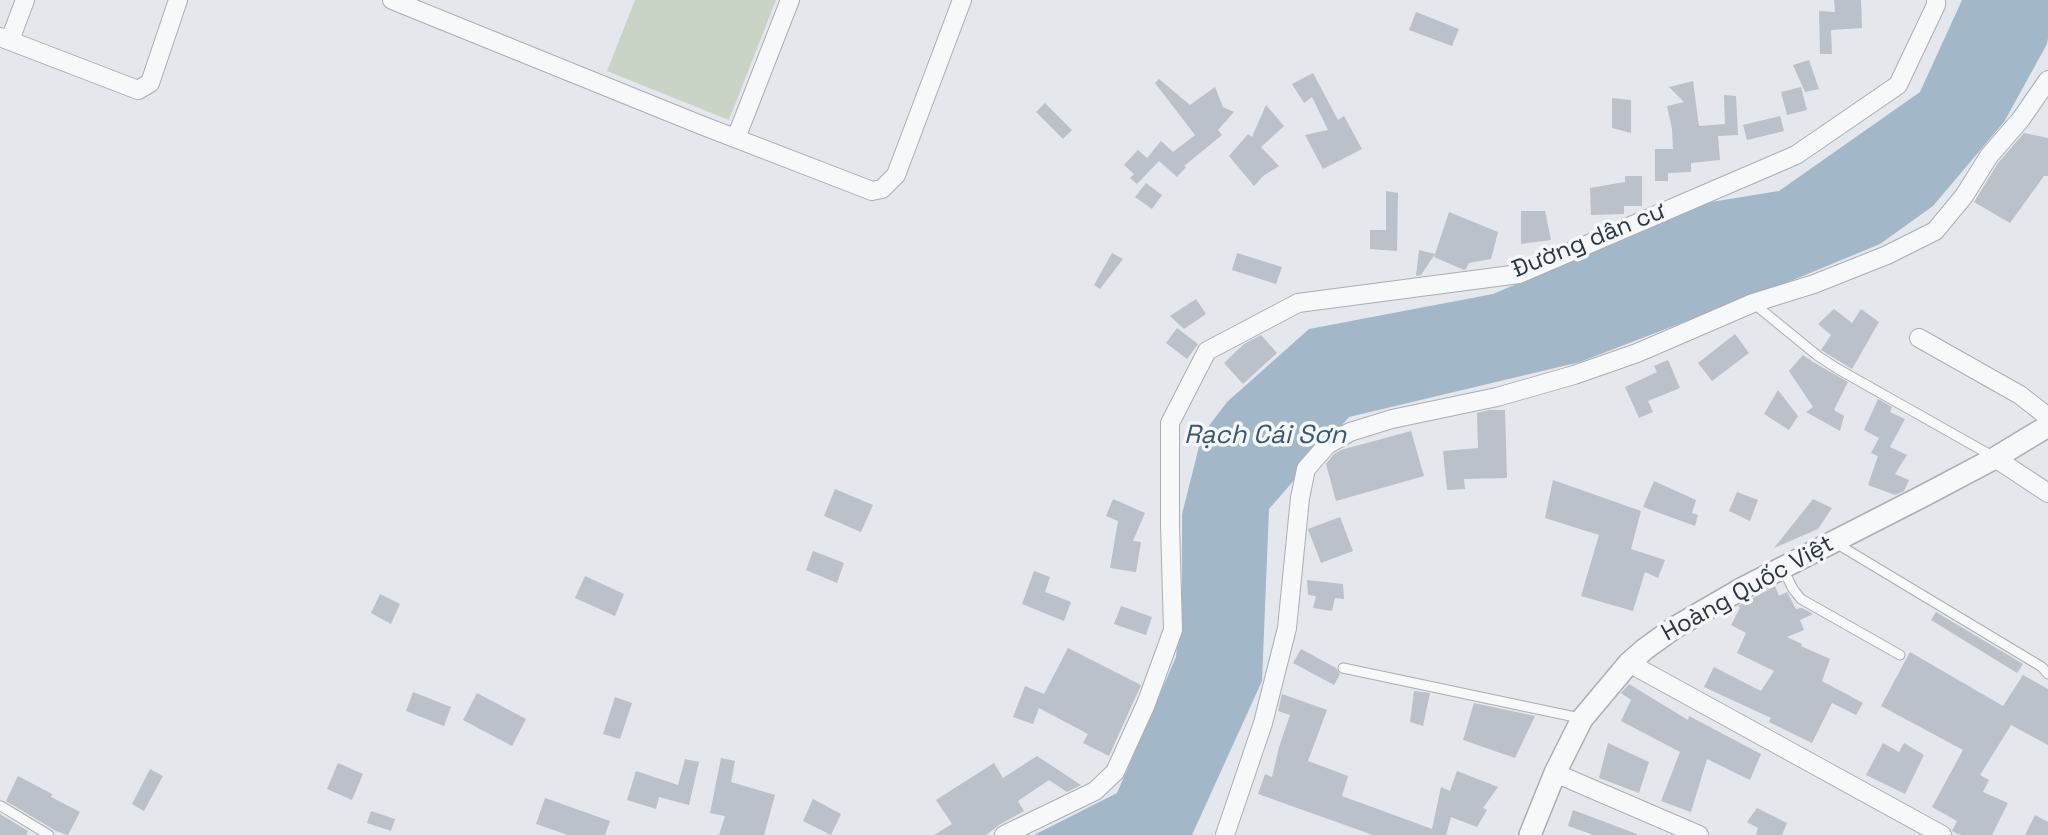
<!DOCTYPE html>
<meta charset="utf-8">
<style>
body{margin:0}
canvas{display:block;background:#e4e7eb}
</style>
<canvas width="2048" height="835"></canvas>
<script>
const c = document.querySelector('canvas').getContext('2d');
c.lineJoin = 'round';
function fillPath(path, color) { c.fillStyle = color; c.fill(path, 'evenodd'); }
const poly = rows => new Path2D(rows.map(r => 'M' + r).join(''));
function strokePath(path, color, width, dash) { c.strokeStyle = color; c.lineWidth = width; c.lineCap = dash ? 'butt' : 'round'; c.setLineDash(dash || []); c.stroke(path); }
function drawText(font, color, halo, rows, align = 'center') {
  c.font = font + ' "Space Grotesk",sans-serif'; c.lineWidth = 7; c.setLineDash([]); c.textBaseline = 'middle'; c.strokeStyle = halo; c.fillStyle = color; for (const [text, x, y, turn = 0] of rows) {
    c.save(); c.translate(x, y); c.rotate((+turn || 0) * Math.PI / 180); c.textAlign = isNaN(turn) ? turn : align; if (halo) c.strokeText(text, 0, 0); c.fillText(text, 0, 0); c.restore();
  }
}
fillPath(poly([
 [635,0,776,0,729,120,607,71]
]), '#cad4c6');
fillPath(poly([
 [1962,0,2048,0,2048,38,2047,44,2004,122,1933,206,1880,244,1798,278,1580,362,1349,417,1269,509,1262,681,1192,835,1034,835,1117,793,1176,657,1182,588,1182,514,1202,435,1227,402,1309,329,1493,294,1711,202,1779,191,1920,92]
]), '#a2b7c8');
fillPath(poly([
 [1834,0,1861,0,1862,28,1831,30,1832,54,1820,54,1819,11,1835,12],
 [1416,12,1459,29,1452,46,1409,30],
 [1809,60,1819,89,1805,92,1793,65],
 [1313,73,1338,120,1344,116,1362,149,1323,169,1305,135,1328,130,1312,97,1304,103,1292,84],
 [1159,79,1190,105,1215,87,1223,107,1234,112,1218,130,1222,135,1184,166,1186,167,1177,177,1159,161,1137,184,1130,178,1134,174,1124,165,1138,150,1147,158,1161,141,1173,152,1195,135,1155,83],
 [1693,81,1699,126,1725,124,1724,95,1736,96,1738,135,1718,136,1720,160,1691,163,1691,172,1668,173,1668,181,1655,181,1655,149,1673,149,1672,129,1667,106,1684,102,1669,87],
 [1801,87,1807,110,1787,115,1781,92],
 [1612,98,1631,100,1631,133,1612,128],
 [1045,103,1072,130,1063,139,1036,112],
 [1266,105,1284,126,1261,147,1279,166,1263,176,1254,186,1229,156,1248,134,1252,137],
 [1780,116,1784,131,1747,140,1743,125],
 [2024,133,2048,138,2048,176,2044,176,2010,223,1974,202,1998,163],
 [1625,176,1642,176,1642,206,1624,206,1624,214,1591,215,1590,188,1625,182],
 [1146,183,1162,195,1152,209,1135,197],
 [1386,191,1398,193,1397,251,1370,249,1370,230,1386,230],
 [1521,211,1545,211,1551,240,1521,244],
 [1449,212,1498,232,1491,259,1469,263,1466,269,1464,270,1434,257],
 [1419,250,1435,254,1421,275,1416,276],
 [1112,253,1123,259,1100,289,1094,285],
 [1237,253,1282,267,1276,284,1232,270],
 [1196,299,1206,314,1184,329,1170,316],
 [1834,309,1852,323,1861,309,1879,322,1852,369,1821,350,1831,335,1818,324],
 [1177,328,1198,344,1187,359,1166,343],
 [1735,334,1749,353,1712,381,1698,363],
 [1261,335,1277,353,1243,384,1224,363,1244,344],
 [1803,355,1813,362,1848,382,1834,410,1844,416,1840,431,1806,412,1813,407,1789,371],
 [1668,360,1680,388,1648,401,1653,412,1639,418,1625,387,1657,372,1654,366],
 [1778,390,1798,416,1789,430,1764,414],
 [1878,399,1892,407,1890,412,1905,419,1890,447,1907,455,1895,474,1909,480,1904,491,1895,495,1868,485,1878,456,1871,453,1879,438,1864,430],
 [1489,410,1505,410,1507,478,1464,479,1465,489,1447,490,1443,451,1478,448,1477,413],
 [1411,431,1424,476,1336,501,1326,464,1334,454,1341,450],
 [1553,480,1641,511,1631,549,1665,560,1658,578,1645,572,1633,611,1581,596,1599,535,1545,518],
 [1654,481,1696,500,1692,513,1698,515,1695,526,1643,507],
 [835,489,873,505,861,532,824,516],
 [1737,492,1758,500,1750,521,1729,511],
 [1113,499,1145,513,1133,541,1141,542,1136,572,1110,568,1118,521,1106,516],
 [1813,499,1832,508,1818,529,1774,548],
 [1340,517,1353,551,1321,563,1308,529],
 [813,551,844,563,837,583,806,570],
 [1034,571,1050,577,1045,592,1071,602,1064,621,1022,604],
 [585,576,624,594,615,616,575,598],
 [1307,580,1343,584,1344,599,1335,598,1332,611,1313,608,1316,596,1308,595],
 [1775,586,1779,596,1787,592,1796,609,1802,608,1813,614,1800,620,1804,630,1787,637,1802,644,1801,646,1830,659,1822,681,1863,703,1856,715,1832,703,1812,743,1769,722,1771,718,1704,687,1714,667,1761,691,1774,671,1737,653,1746,633,1731,625,1740,608,1738,606],
 [380,594,400,604,391,624,371,613],
 [1121,606,1152,617,1146,635,1114,624],
 [1936,612,2023,664,2017,673,1931,620],
 [1068,648,1141,685,1109,756,1083,743,1088,734,1039,708,1033,724,1013,717,1025,686,1044,694],
 [1301,649,1336,668,1340,674,1334,685,1293,663],
 [1910,652,2003,706,2023,675,2048,689,2048,745,2011,725,1980,775,1989,780,1983,792,2008,803,1992,835,1961,835,1952,831,1957,821,1932,807,1963,750,1881,706],
 [1629,684,1688,720,1689,716,1761,754,1750,780,1707,759,1691,812,1661,801,1680,752,1621,721,1631,700,1621,693],
 [1414,691,1430,693,1423,726,1410,722],
 [413,692,451,707,444,726,406,711],
 [477,693,526,719,512,746,463,720],
 [1282,694,1327,710,1308,761,1348,776,1342,796,1432,829,1441,787,1450,791,1457,771,1498,787,1483,808,1487,810,1477,827,1451,817,1446,835,1373,835,1258,794,1265,774,1272,777,1279,747,1290,715,1278,711],
 [615,697,632,703,620,739,603,734],
 [1474,703,1535,716,1515,758,1463,740],
 [1608,743,1649,762,1639,793,1599,778],
 [1883,743,1899,752,1904,743,1924,755,1905,794,1866,775],
 [1037,756,1081,785,1067,792,1049,780,1018,801,1024,811,999,825,986,835,934,835,952,824,936,800,994,763,1003,778],
 [721,758,735,761,731,782,775,795,764,835,719,835,725,816,710,813],
 [685,759,699,762,689,805,659,797,656,809,627,800,636,771,678,785],
 [338,763,363,774,352,800,327,789],
 [150,769,163,776,144,811,132,804],
 [18,776,52,794,51,797,80,812,68,835,56,831,6,801],
 [545,798,610,821,605,835,568,835,536,824],
 [813,799,841,814,831,835,803,821],
 [1757,808,1787,823,1782,835,1756,835,1758,828,1747,822],
 [1573,810,1637,834,1637,835,1594,835,1568,826],
 [371,811,395,819,391,831,367,823],
 [0,814,28,831,26,835,0,835],
 [2035,815,2048,822,2048,835,2025,835]
]), '#bbc1c8');
const service = poly([
 [1753,303,1818,356,1838,369,1994,457],
 [1834,542,2042,667,2048,674],
 [1783,569,1793,589,1801,599,1900,655],
 [1343,668,1580,718],
 [1,806,49,835]
]);
const minor = poly([
 [392,0,701,125,872,191,882,189,896,175,962,0],
 [0,37,138,90,150,83,178,0],
 [10,40,25,0],
 [736,138,790,0],
 [1919,338,2020,395,2048,417],
 [1995,458,2048,493],
 [1629,663,1942,835],
 [1555,773,1699,835],
 [1004,835,1095,791,1115,772,1146,704,1173,630,1170,525,1170,423,1207,351,1298,303,1519,274,1796,155,1898,85,1936,5,1936,0],
 [1225,835,1263,723,1287,628,1300,498,1306,469,1327,445,1350,432,1392,419,1497,397,1574,375,1637,353,1753,303,1814,284,1887,255,1935,231,1964,196,1989,156,2021,119,2048,80]
]);
const tertiary = poly([
 [1530,835,1555,773,1582,719,1629,663,1645,649,1674,628,1743,588,1925,495,1995,458,2048,426]
]);
strokePath(service, '#a9aeb5', 11);
strokePath(minor, '#a9aeb5', 20);
strokePath(tertiary, '#a9aeb5', 24);
strokePath(service, '#f7f8f9', 9);
strokePath(minor, '#f7f8f9', 18);
strokePath(tertiary, '#f7f8f9', 21);
drawText('24px', '#2c3643', '#f4f6f8', [
 ["Đường dân cư",1589,241,-22],
 ["Hoàng Quốc Việt",1748,589,-29]
]);
drawText('italic 26px', '#395774', '#f4f6f8', [
 ["Rạch Cái Sơn",1265,436]
]);
</script>
